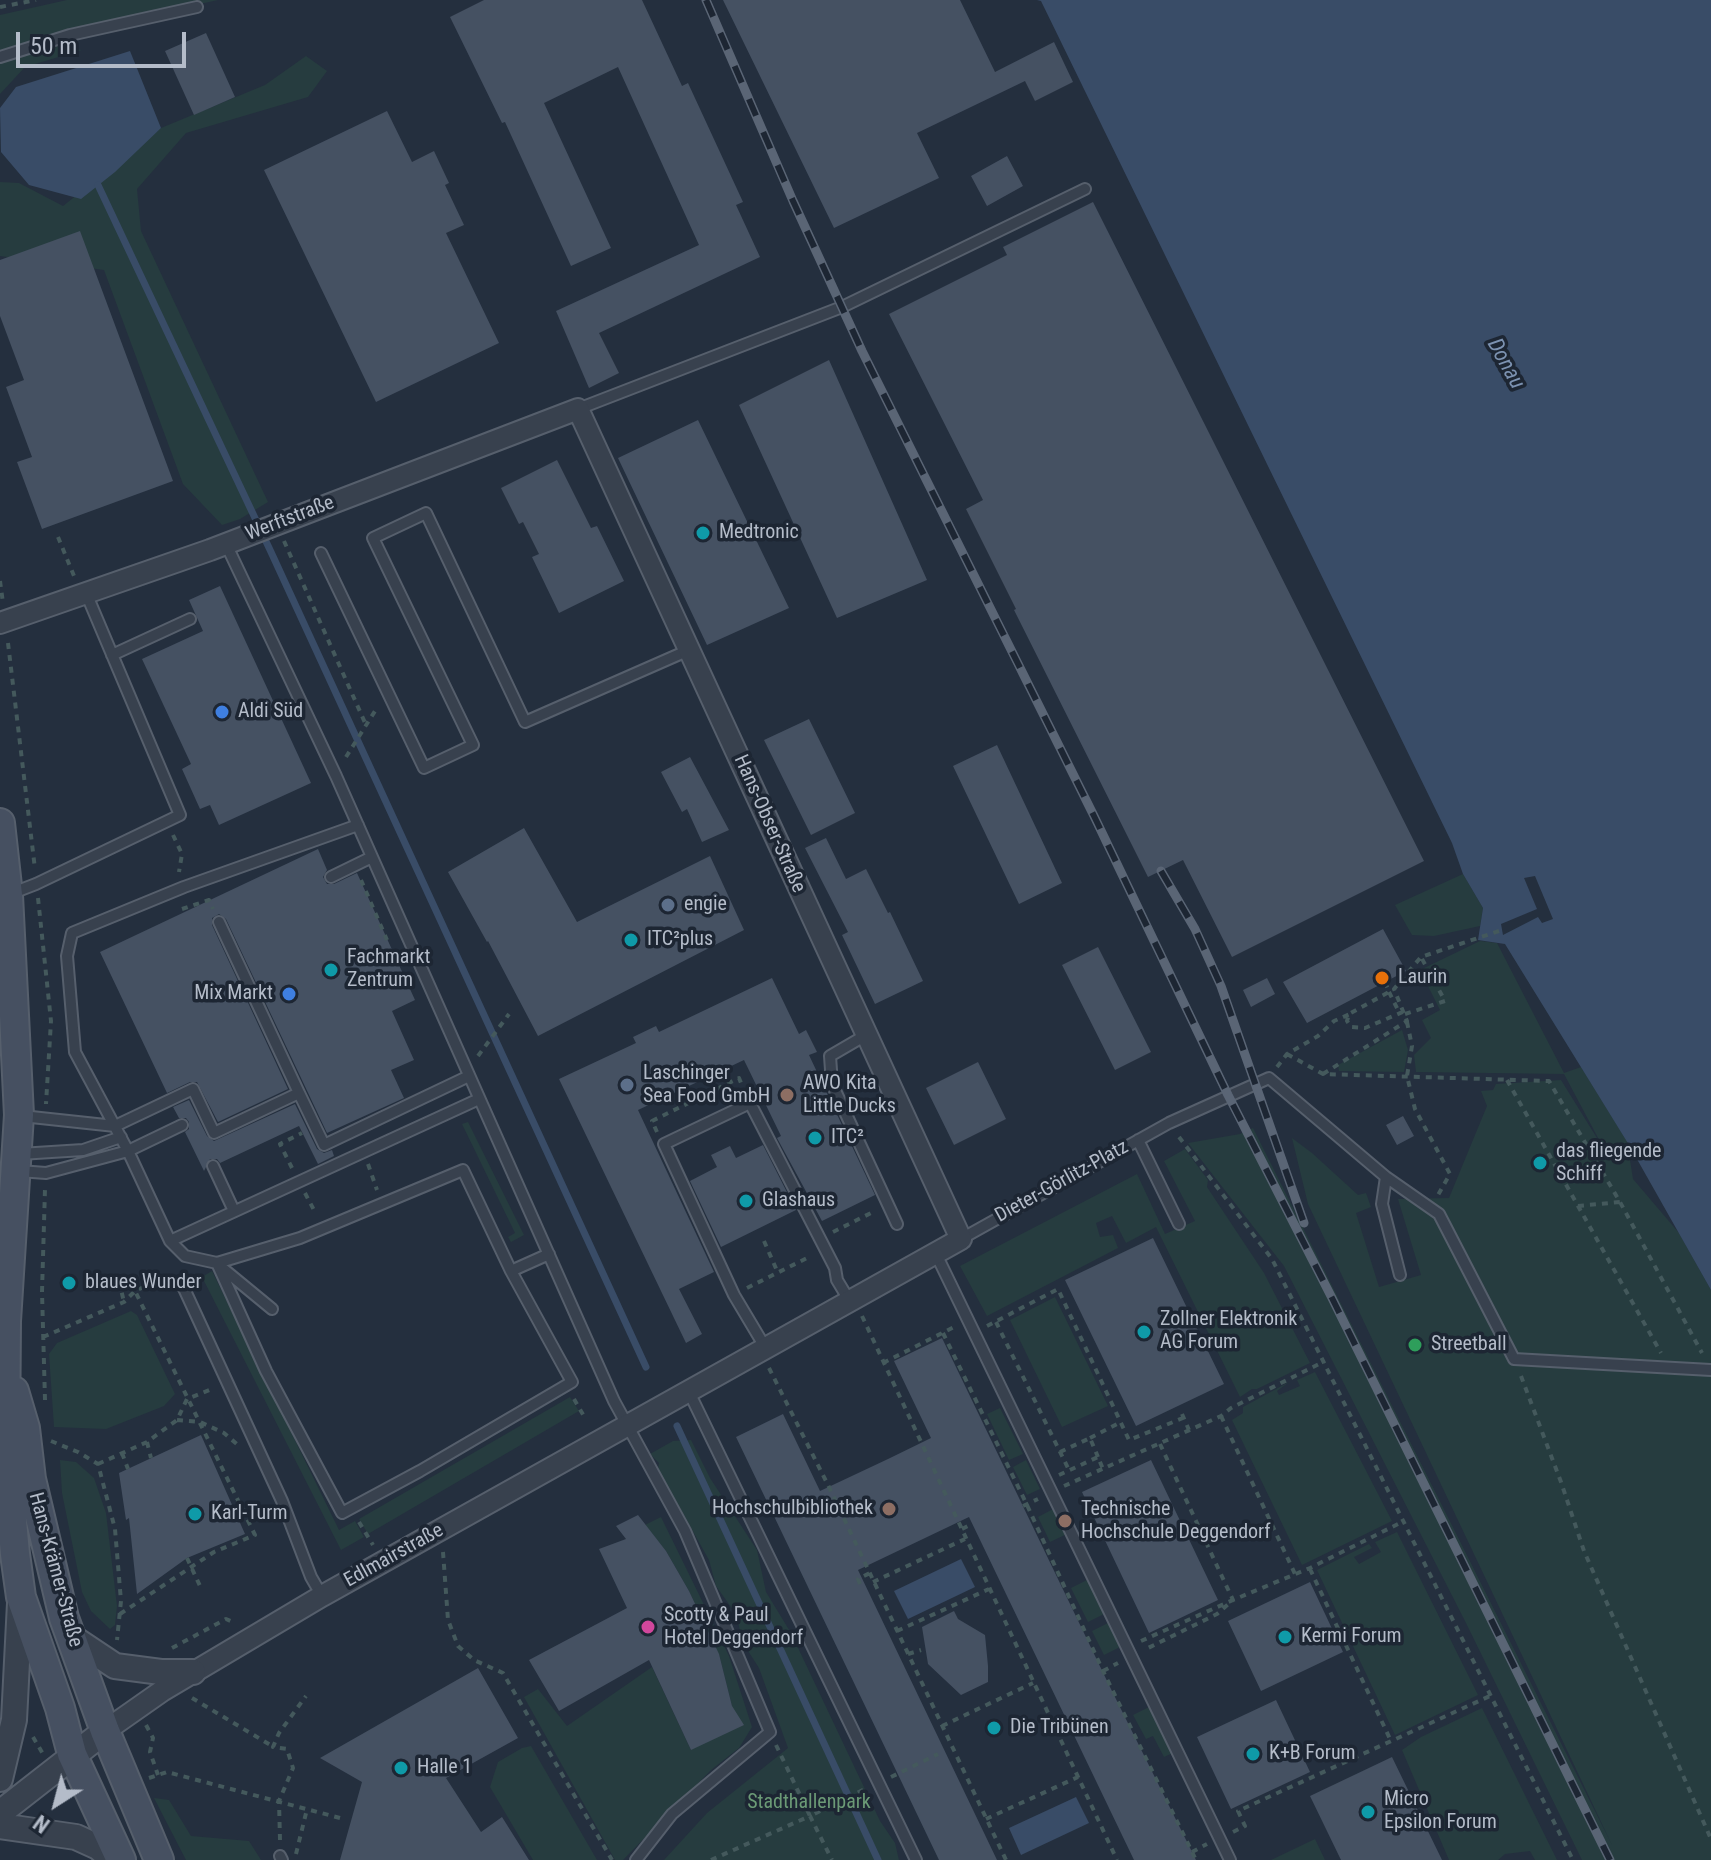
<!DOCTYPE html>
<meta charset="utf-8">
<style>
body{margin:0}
#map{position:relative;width:1711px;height:1860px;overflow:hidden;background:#242f3e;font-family:"Roboto Condensed",sans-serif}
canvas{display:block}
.north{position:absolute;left:16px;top:1764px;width:80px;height:80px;-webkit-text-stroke:6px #1d2633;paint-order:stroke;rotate:216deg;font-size:22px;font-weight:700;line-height:32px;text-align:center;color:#b4bcc9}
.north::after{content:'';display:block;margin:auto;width:28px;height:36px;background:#b4bcc9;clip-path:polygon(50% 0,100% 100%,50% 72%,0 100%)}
.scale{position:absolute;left:16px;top:32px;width:170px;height:36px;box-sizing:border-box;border:4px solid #b4bcc9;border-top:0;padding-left:10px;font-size:24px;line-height:28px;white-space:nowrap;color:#b4bcc9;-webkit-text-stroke:6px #1d2633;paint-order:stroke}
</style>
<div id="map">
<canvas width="1711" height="1860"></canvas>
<div class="north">N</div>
<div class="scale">50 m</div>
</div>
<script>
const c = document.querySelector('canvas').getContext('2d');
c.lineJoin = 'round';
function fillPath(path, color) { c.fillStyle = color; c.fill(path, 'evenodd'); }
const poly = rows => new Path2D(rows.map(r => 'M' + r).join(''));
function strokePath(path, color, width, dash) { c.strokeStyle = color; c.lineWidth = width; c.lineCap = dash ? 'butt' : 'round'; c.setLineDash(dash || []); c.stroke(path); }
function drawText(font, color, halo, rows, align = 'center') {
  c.font = font + ' "Roboto Condensed",sans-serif'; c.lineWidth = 7; c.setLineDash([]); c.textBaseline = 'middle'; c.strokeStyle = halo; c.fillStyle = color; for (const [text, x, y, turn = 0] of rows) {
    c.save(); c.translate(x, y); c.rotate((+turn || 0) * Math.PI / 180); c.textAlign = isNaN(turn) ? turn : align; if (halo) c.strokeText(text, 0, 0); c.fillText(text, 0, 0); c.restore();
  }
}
fillPath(poly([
 [67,0,218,0,29,42,82,50,25,67,0,94,0,15],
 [306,56,327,71,308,97,186,133,137,189,141,231,268,502,240,519,222,525,183,484,104,270,0,256,0,182,19,183,63,206,161,128,265,85],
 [1463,874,1483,908,1480,926,1434,936,1412,935,1395,905],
 [1480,941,1497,943,1564,1073,1581,1067,1627,1141,1633,1179,1679,1233,1711,1290,1711,1860,1582,1860,1466,1623,1284,1266,1188,1143,1240,1134,1253,1128,1612,1845,1308,1204,1292,1138,1312,1153,1358,1195,1366,1193,1371,1207,1356,1213,1379,1287,1421,1275,1398,1199,1449,1198,1487,1106,1481,1091,1493,1090,1496,1084,1561,1080,1605,1151,1564,1074,1416,1072,1414,1055,1431,1038,1422,1020,1440,1010,1420,970],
 [1402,1030,1408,1050,1404,1072,1339,1071,1338,1065],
 [468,1122,524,1235,511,1242,508,1237,515,1233,462,1124],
 [1185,1149,1208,1180,1207,1187,1264,1273,1310,1363,1257,1389,1252,1389,1240,1397,1156,1227,1126,1243,1112,1216,1096,1223,1100,1237,1113,1235,1118,1248,987,1316,960,1266,1137,1174,1165,1234,1195,1221,1164,1161],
 [212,1271,339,1530,355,1521,364,1537,341,1550,202,1277],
 [1055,1297,1108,1406,1062,1427,1010,1320],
 [131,1311,137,1315,175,1394,164,1406,106,1429,54,1427,49,1354,57,1343],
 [1315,1372,1392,1521,1302,1565,1232,1420,1243,1413,1243,1407,1289,1382,1277,1391,1279,1395,1300,1386,1297,1380],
 [570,1397,579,1411,368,1534,359,1519],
 [1000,1408,1023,1454,1009,1460,987,1414],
 [691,1440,710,1478,757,1550,766,1592,791,1633,880,1821,895,1843,899,1860,664,1860,707,1813,788,1748,759,1668,743,1643,736,1614,716,1586,709,1560,658,1469,659,1463,650,1454,673,1441],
 [60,1460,76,1462,94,1478,106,1513,117,1606,115,1625,110,1629,91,1611,82,1592,62,1493],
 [1026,1460,1040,1489,1027,1495,1013,1467],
 [1055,1508,1067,1534,1050,1542,1038,1517],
 [661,1517,729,1656,752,1727,739,1748,711,1770,623,1860,615,1860,524,1697,538,1689,567,1726,652,1667,691,1750,732,1706,720,1658,689,1591,666,1551,645,1525],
 [1397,1532,1478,1695,1395,1735,1317,1570,1369,1544,1372,1548,1354,1557,1359,1564,1381,1552,1375,1542],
 [1089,1579,1106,1613,1088,1622,1071,1588],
 [1110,1622,1122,1646,1104,1655,1092,1631],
 [1151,1706,1175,1752,1164,1757,1153,1736,1146,1739,1133,1715],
 [1482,1708,1557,1860,1535,1860,1530,1851,1505,1854,1498,1860,1449,1860,1402,1750,1421,1737],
 [531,1746,597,1860,598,1860,533,1860,490,1787,498,1762,522,1748],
 [154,1798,169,1800,191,1836,249,1841,261,1860,186,1860],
 [1315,1839,1325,1860,1271,1860]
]), '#263c3f');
fillPath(poly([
 [1037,0,1711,0,1711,1290,1629,1145,1505,944,1478,940,1483,908,1463,874,1452,843,1041,1],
 [130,51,161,128,115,172,81,199,29,185,1,152,0,108,16,87],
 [961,1559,975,1587,908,1619,894,1591],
 [1076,1797,1089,1823,1021,1855,1009,1828]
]), '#394c67');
fillPath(poly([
 [1535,876,1553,919,1542,923,1538,917,1503,935,1501,924,1537,909,1524,878]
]), '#242f3e');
strokePath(poly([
 [98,185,271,552,646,1367],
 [677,1426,878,1860]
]), '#394c67', 7);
fillPath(poly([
 [484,0,642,0,682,86,688,83,743,202,736,205,760,257,599,333,619,373,589,388,556,311,699,245,618,67,544,103,611,248,571,266,505,122,502,123,450,17],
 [723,0,960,0,995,72,1054,42,1073,82,1035,101,1025,81,917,133,939,178,834,228],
 [206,33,235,97,194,115,165,51],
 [387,111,412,162,434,151,449,183,445,185,464,225,446,233,499,343,376,402,264,170],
 [1007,156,1023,186,987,206,971,176],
 [1093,202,1424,861,1232,957,1183,860,1148,877,1014,610,1016,609,966,509,983,500,889,314,1007,255,1003,247],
 [80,231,173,481,42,529,17,462,32,457,6,387,24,380,0,316,0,260],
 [829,360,927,580,837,618,739,405],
 [698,420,789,608,707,645,618,458],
 [557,460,591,528,597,526,624,581,559,613,532,557,539,554,523,522,519,524,501,488],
 [220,586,311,783,219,825,210,805,200,809,182,769,191,764,142,659,203,631,189,600],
 [809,719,855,813,811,835,764,740],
 [997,745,1062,883,1019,904,953,766],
 [690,757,729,830,702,842,687,809,682,812,661,772],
 [524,828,577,922,710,856,744,930,538,1036,488,941,487,942,448,872],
 [826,838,846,879,866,869,888,913,890,912,923,981,875,1004,842,935,848,932,805,848],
 [318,849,327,870,323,877,327,884,334,884,357,873,415,1000,392,1011,414,1060,391,1070,404,1098,327,1133,226,919,219,914,212,918,212,925,288,1089,218,1122,197,1082,190,1082,167,1093,100,952],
 [1383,929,1406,971,1307,1023,1283,982],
 [1098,947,1151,1052,1115,1070,1062,965],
 [772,978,799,1034,806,1030,817,1052,809,1055,875,1195,822,1221,777,1138,781,1136,744,1060,638,1110,714,1272,679,1289,702,1334,686,1343,559,1079,636,1043,633,1037,656,1026,659,1032],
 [1267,978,1275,994,1251,1007,1243,990],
 [978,1062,1006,1119,954,1145,926,1088],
 [189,1100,207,1136,214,1141,295,1104,317,1149,324,1153,332,1150,334,1156,318,1164,299,1126,220,1163,217,1159,210,1159,204,1171,185,1132,189,1129,189,1122,186,1118,179,1118,173,1107],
 [1403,1116,1414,1136,1397,1145,1386,1125],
 [763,1145,796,1210,721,1247,690,1181,717,1167,711,1155,730,1146,736,1158],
 [1153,1238,1224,1384,1136,1426,1065,1280],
 [942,1338,1109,1685,1196,1860,1134,1860,969,1517,858,1570,997,1860,939,1860,736,1437,783,1414,820,1491,888,1459,931,1438,894,1361],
 [201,1435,245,1534,187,1558,137,1594,129,1518,126,1520,119,1473],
 [1151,1460,1218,1600,1149,1633,1082,1492],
 [638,1515,666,1551,689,1591,719,1654,732,1706,744,1725,691,1750,649,1660,559,1711,529,1660,627,1608,599,1549,626,1539,616,1526],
 [1310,1582,1343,1652,1261,1691,1228,1621],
 [954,1611,958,1619,985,1635,988,1666,988,1682,961,1695,928,1664,922,1627],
 [478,1668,518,1738,446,1778,481,1832,502,1817,529,1860,340,1860,362,1782,320,1758],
 [1276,1700,1310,1772,1231,1809,1197,1737],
 [1392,1757,1442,1860,1341,1860,1310,1796]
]), '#455162');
const service = poly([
 [0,57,70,35,197,7],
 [578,409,842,307,1085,189],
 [226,544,336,776,614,1401,685,1531,770,1732,672,1814,636,1860],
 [321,553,424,768,473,745,373,538,426,513,525,722,689,650],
 [112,655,190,619],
 [331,877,372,857],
 [10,894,36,884,180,815,86,593],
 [219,922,299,1093],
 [866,1035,830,1056,832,1084,897,1224],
 [22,1116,115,1126,193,1089,214,1133,299,1093,324,1145,469,1076],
 [182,1125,128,1151,75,1052,67,956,72,933,184,887,358,825],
 [1138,1140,1179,1224],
 [20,1154,83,1150,121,1137],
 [213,1166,234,1211],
 [19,1171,46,1173,128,1151,170,1241,479,1099],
 [1386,1177,1382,1204,1400,1275],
 [961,1239,1169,1123,1269,1078,1386,1177,1439,1214,1514,1359,1711,1370],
 [170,1241,185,1256,217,1263,266,1371,342,1513,420,1471,572,1382,511,1271,463,1170,300,1238,217,1263],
 [935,1252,1230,1860],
 [221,1267,272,1309],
 [511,1271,549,1254],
 [181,1282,282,1501,311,1577,322,1596],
 [765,1347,734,1295,664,1144,750,1103,835,1268,837,1280,849,1300],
 [688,1390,916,1860],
 [280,1856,282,1860]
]);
const minor = poly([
 [0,623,210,550,578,409,961,1239,322,1596,162,1691,105,1731]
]);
const tertiary = poly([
 [70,1636,115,1666,161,1672,193,1672],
 [0,1779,14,1720,20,1603],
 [0,1813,105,1731],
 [0,1826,76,1837,98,1847,113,1860]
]);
const secondary = poly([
 [0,823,8,895,19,1115,6,1321,5,1442,15,1554,21,1597,60,1708,72,1754,121,1860],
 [14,1391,25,1428,31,1479,64,1618,105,1731,159,1860]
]);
strokePath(service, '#565f6c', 14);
strokePath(minor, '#565f6c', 24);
strokePath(tertiary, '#565f6c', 28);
strokePath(secondary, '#565f6c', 32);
strokePath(poly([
 [0,7,36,0],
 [58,537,74,576],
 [284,541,366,725],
 [0,581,3,603],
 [8,643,35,869],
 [346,757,375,711,380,709],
 [173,835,182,854,179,872],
 [361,880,387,940],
 [38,898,51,1021,46,1104],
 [182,909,209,900,213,909],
 [1385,982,1389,992,1349,1014,1347,1021,1351,1027,1365,1028,1405,1011],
 [1389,992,1400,1014],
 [1405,1014,1445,1001,1421,957],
 [1407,1022,1412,1046,1407,1076,1415,1109,1450,1174,1438,1195],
 [1287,1054,1323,1074,1549,1081,1620,1202,1702,1353],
 [478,1056,509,1014],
 [1277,1067,1287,1054,1318,1036,1334,1021,1350,1014],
 [1323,1074,1407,1021,1394,989,1421,957,1502,930],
 [1507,1080,1661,1353],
 [657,1132,652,1121,739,1078,743,1088],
 [1179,1137,1272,1259,1573,1860],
 [368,1164,377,1190],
 [292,1168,280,1144,302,1133],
 [305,1193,316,1214],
 [1578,1206,1620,1202],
 [833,1232,875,1211],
 [764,1241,778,1273],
 [119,1281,124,1302],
 [747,1288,811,1256],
 [862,1316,1117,1860],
 [996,1322,1069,1470],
 [987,1326,1058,1289,1129,1440,1183,1418],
 [943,1333,1027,1505,1103,1671,1196,1860],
 [43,1337,124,1302,135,1291,166,1277],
 [883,1363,956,1326],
 [769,1368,829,1487,1006,1860],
 [1521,1376,1561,1482,1584,1551,1711,1839],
 [574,1399,585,1418],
 [45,1400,42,1292,45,1189],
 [1182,1414,1189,1430],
 [1221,1416,1295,1574],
 [177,1420,200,1422,224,1433,239,1446],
 [1090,1438,1121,1422],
 [51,1441,78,1452,98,1464,115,1529,121,1601,117,1640],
 [147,1442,151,1458],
 [1160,1444,1233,1600,1310,1568,1402,1522],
 [1060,1452,1090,1438,1098,1457],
 [122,1453,128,1469],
 [98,1464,147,1442,177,1420,187,1399,212,1389],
 [1059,1475,1098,1457,1103,1469],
 [1064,1486,1221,1416,1231,1408,1325,1361],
 [1023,1506,1038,1499],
 [359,1522,373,1545],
 [962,1529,972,1524],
 [443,1552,448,1620,458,1646,474,1660,503,1673,612,1860],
 [187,1558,200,1586],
 [1310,1569,1391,1741],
 [873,1582,965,1539],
 [860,1584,858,1579,870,1573],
 [120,1614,214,1552,255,1535,135,1291],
 [897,1631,989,1589],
 [1141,1641,1233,1600,1217,1614,1144,1650],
 [172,1648,226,1619,235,1623],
 [908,1654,921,1650],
 [1103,1671,1118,1663],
 [192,1698,272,1746],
 [146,1725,153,1738,150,1752,158,1775],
 [942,1726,1033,1683],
 [33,1737,43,1754],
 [776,1745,810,1816,865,1789],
 [891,1777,938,1754],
 [149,1778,167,1772,340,1818],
 [986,1819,1078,1777],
 [1233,1832,1245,1826,1238,1811,1492,1695],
 [280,1840,279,1801,293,1768,287,1749,273,1747,279,1733,306,1696],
 [1192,1852,1207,1844],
 [296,1854,307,1809],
 [711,1860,810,1816,832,1860]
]), '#44595c', 4, [6, 6]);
strokePath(service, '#38414e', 10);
strokePath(minor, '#38414e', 20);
strokePath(tertiary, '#38414e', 24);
strokePath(secondary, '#465061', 28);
const rail = poly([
 [706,0,793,201,862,351,1094,816,1228,1095,1332,1298,1610,1860],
 [1161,871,1195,929,1221,986,1304,1223]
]);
strokePath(rail, '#5a6575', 9);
strokePath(rail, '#1d2633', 6, [18]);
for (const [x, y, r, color] of [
 [703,533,8,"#0f9aa8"],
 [222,712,8,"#3f7fe0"],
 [668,905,8,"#5c6f8a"],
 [631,940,8,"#0f9aa8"],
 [331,970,8,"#0f9aa8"],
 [1382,978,8,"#e8710a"],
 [289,994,8,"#3f7fe0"],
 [627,1085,8,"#5c6f8a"],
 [787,1095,8,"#8d6e63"],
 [815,1138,8,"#0f9aa8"],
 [1540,1163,8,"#0f9aa8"],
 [746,1201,8,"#0f9aa8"],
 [69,1283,8,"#0f9aa8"],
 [1144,1332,8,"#0f9aa8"],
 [1415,1345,8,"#2e9e5b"],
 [889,1509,8,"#8d6e63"],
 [195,1514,8,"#0f9aa8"],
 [1065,1521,8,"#8d6e63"],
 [648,1627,8,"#d1479c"],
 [1285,1637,8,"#0f9aa8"],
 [994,1728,8,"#0f9aa8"],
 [1253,1754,8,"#0f9aa8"],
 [401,1768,8,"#0f9aa8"],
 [1368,1812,8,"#0f9aa8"]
]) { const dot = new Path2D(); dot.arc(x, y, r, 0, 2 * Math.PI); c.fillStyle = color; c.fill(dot); strokePath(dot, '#1d2633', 3); }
drawText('20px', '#b4bcc9', '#1d2633', [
 ["Werftstraße",290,519,-21],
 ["Hans-Obser-Straße",769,824,66],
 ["Dieter-Görlitz-Platz",1062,1182,-29],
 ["Edlmairstraße",394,1556,-29],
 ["Hans-Krämer-Straße",55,1570,75]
]);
drawText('20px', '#b4bcc9', '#1d2633', [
 ["Medtronic",719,533],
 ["Aldi Süd",238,712],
 ["engie",684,905],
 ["ITC²plus",647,940],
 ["Fachmarkt",347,958],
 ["Zentrum",347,981],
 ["Laurin",1398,978],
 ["Mix Markt",273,994,"right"],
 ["Laschinger",643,1074],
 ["Sea Food GmbH",643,1097],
 ["AWO Kita",803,1084],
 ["Little Ducks",803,1107],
 ["ITC²",831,1138],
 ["das fliegende",1556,1152],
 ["Schiff",1556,1175],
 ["Glashaus",762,1201],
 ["blaues Wunder",85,1283],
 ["Zollner Elektronik",1160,1320],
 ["AG Forum",1160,1343],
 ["Streetball",1431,1345],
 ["Hochschulbibliothek",873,1509,"right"],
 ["Technische",1081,1510],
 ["Hochschule Deggendorf",1081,1533],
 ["Karl-Turm",211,1514],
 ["Scotty & Paul",664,1616],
 ["Hotel Deggendorf",664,1639],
 ["Kermi Forum",1301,1637],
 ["Die Tribünen",1010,1728],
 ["K+B Forum",1269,1754],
 ["Halle 1",417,1768],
 ["Micro",1384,1800],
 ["Epsilon Forum",1384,1823]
], 'left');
drawText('20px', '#6b9a76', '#1d2633', [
 ["Stadthallenpark",809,1803]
]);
drawText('italic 22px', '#7c92b1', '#1d2633', [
 ["Donau",1505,364,61]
]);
</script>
